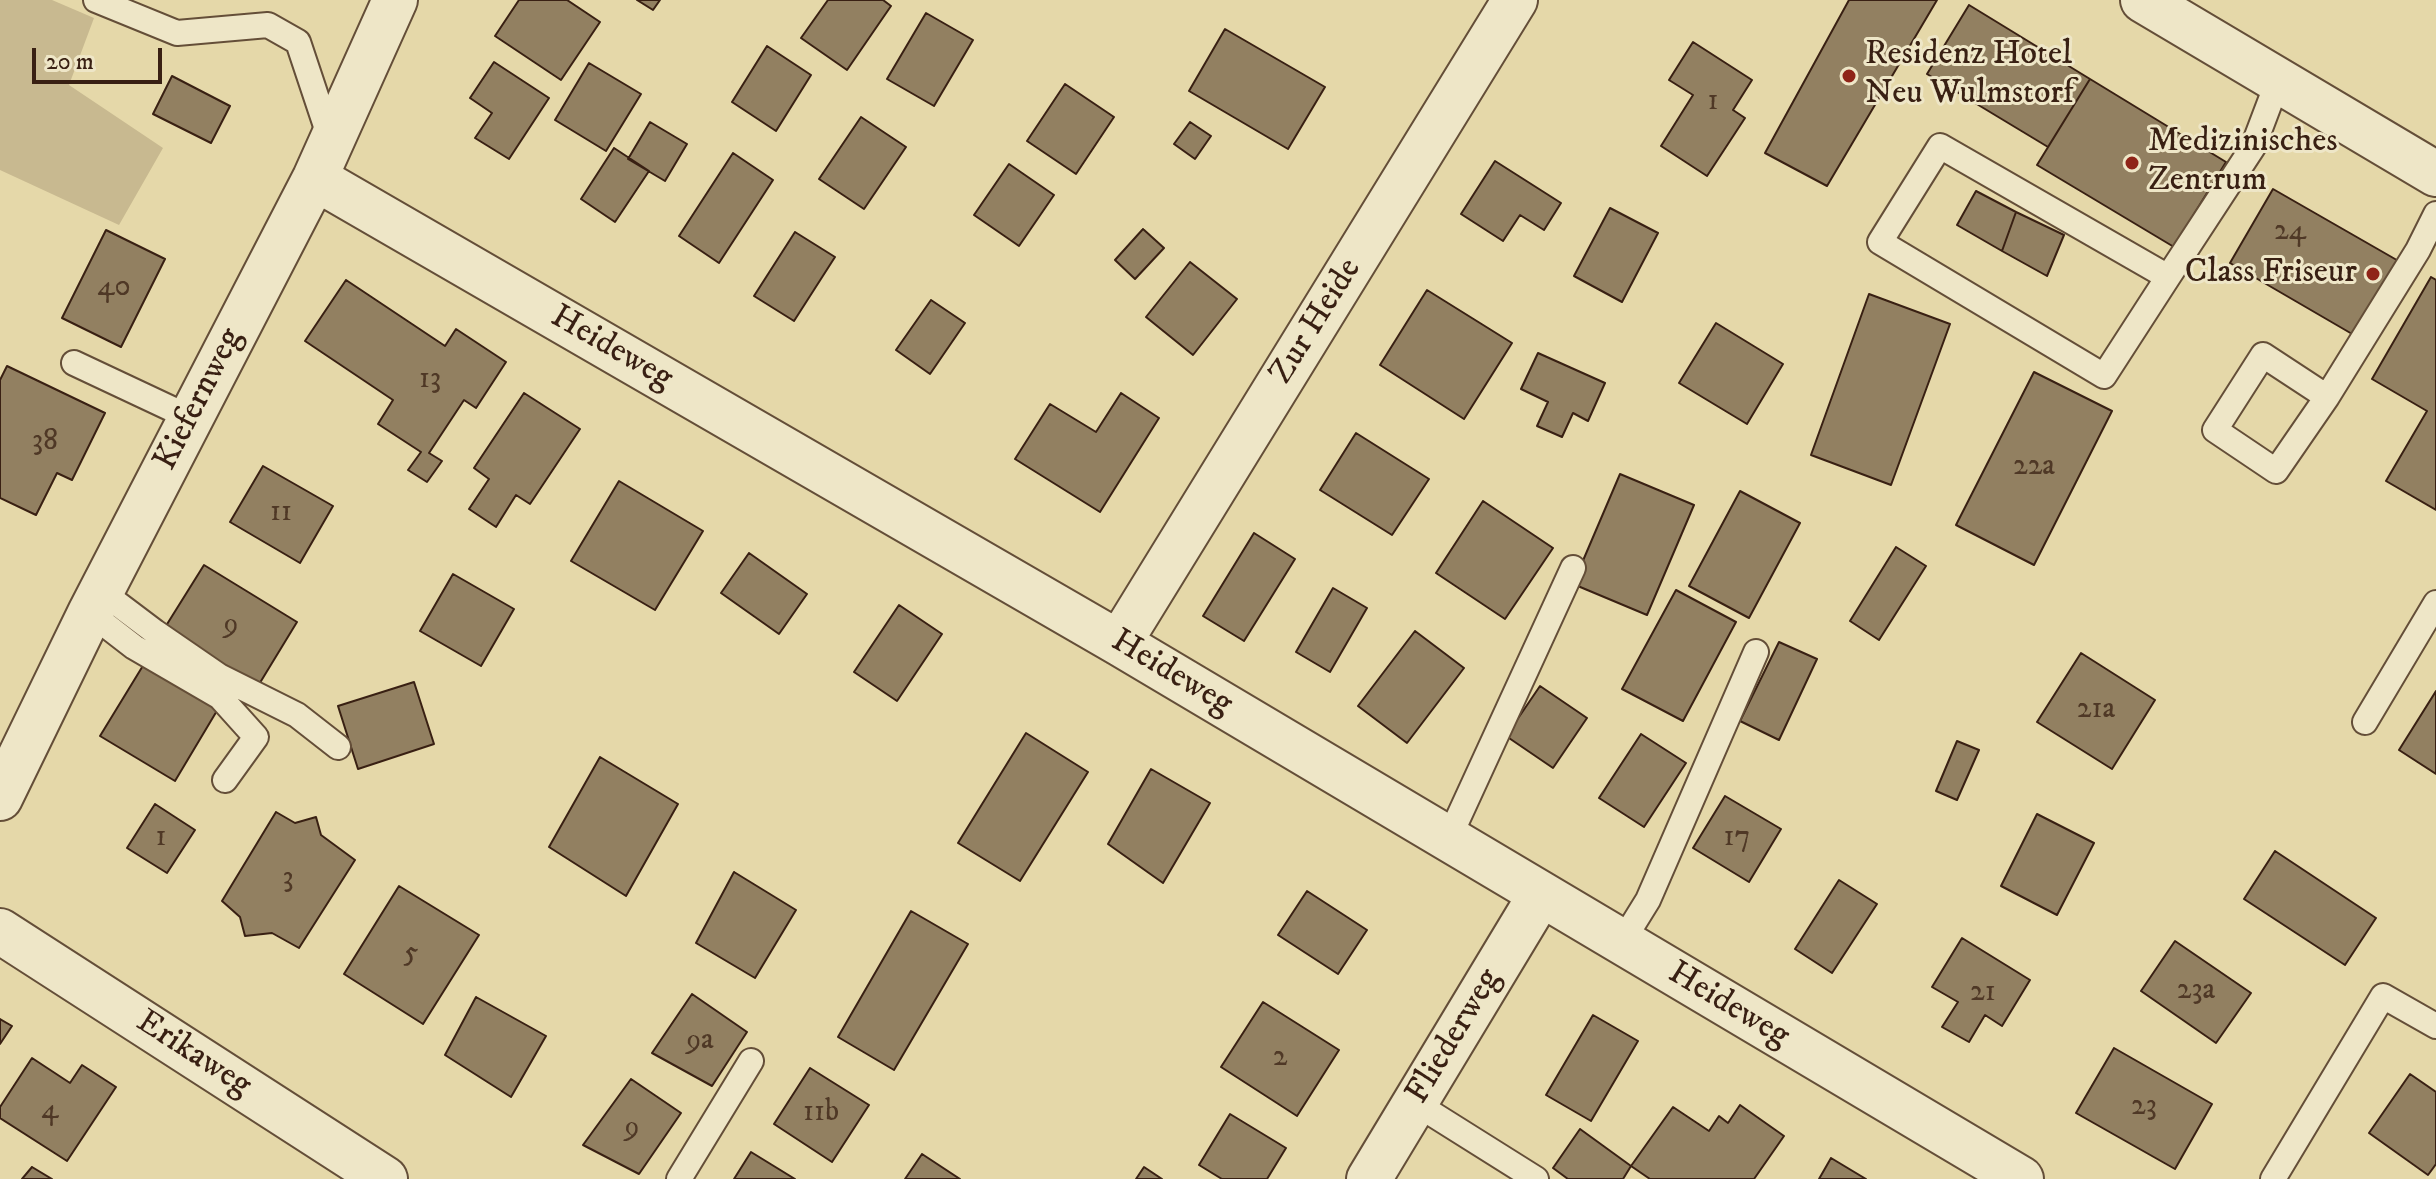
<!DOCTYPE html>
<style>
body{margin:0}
#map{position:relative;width:2436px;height:1179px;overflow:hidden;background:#e5d8a9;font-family:"IM FELL DW Pica",serif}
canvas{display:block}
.scale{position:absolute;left:32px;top:48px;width:130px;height:36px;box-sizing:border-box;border:4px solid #392013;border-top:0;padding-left:10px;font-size:24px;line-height:28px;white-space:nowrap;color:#392013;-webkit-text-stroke:6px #eee6c7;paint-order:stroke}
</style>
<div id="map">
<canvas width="2436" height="1179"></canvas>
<div class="scale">20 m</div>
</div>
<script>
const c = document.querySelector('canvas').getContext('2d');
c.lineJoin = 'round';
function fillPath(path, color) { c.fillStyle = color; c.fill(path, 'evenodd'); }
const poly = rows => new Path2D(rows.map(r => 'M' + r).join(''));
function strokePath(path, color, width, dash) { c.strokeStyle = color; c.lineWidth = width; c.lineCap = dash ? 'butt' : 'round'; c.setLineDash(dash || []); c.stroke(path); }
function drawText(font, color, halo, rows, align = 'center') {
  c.font = font + ' "IM FELL DW Pica",serif'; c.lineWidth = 6; c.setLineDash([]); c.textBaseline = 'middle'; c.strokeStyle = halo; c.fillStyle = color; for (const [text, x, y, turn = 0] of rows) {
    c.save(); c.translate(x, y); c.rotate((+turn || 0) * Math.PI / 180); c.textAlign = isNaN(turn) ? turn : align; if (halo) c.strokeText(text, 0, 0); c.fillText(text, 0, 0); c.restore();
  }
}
fillPath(poly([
 [0,0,52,0,94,18,69,85,163,148,119,225,0,170]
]), '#c8b990');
const building = poly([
 [519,0,567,0,600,22,561,80,495,36,519,0],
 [637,0,660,0,653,10,637,0],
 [828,0,883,0,891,6,847,70,801,38,828,0],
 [1849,0,1937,0,1827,186,1765,153,1849,0],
 [1969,5,2090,79,2048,147,1927,74,1969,5],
 [926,13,973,40,934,106,887,79,926,13],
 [1225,29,1325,87,1288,149,1189,91,1225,29],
 [1693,42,1752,80,1733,110,1745,118,1707,176,1661,146,1693,95,1669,80,1693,42],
 [767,46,811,75,776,131,732,102,767,46],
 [494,62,549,98,509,159,475,138,492,113,470,98,494,62],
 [589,63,641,94,606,151,555,120,589,63],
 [172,76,230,106,211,143,153,114,172,76],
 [2090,79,2226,162,2174,247,2037,165,2090,79],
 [1065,84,1114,117,1076,174,1027,141,1065,84],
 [861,117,906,147,864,209,819,179,861,117],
 [650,122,687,144,665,181,628,159,650,122],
 [1190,122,1211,136,1195,159,1174,144,1190,122],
 [614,148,649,171,615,222,581,199,614,148],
 [733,153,773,180,719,263,679,236,733,153],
 [1495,161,1561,203,1544,230,1520,215,1503,241,1461,214,1495,161],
 [1009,164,1054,195,1019,246,974,215,1009,164],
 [2273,189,2402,263,2359,338,2230,263,2273,189],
 [1976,191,2016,212,2002,251,1957,225,1976,191],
 [1610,208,1658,233,1622,302,1574,276,1610,208],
 [2016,212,2064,235,2047,276,2002,251,2016,212],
 [1143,229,1164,248,1135,279,1115,260,1143,229],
 [106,230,165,259,121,347,62,318,106,230],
 [795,232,835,257,794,321,754,296,795,232],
 [1190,262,1237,299,1193,355,1146,317,1190,262],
 [2431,277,2436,280,2436,510,2386,481,2427,411,2372,379,2431,277],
 [346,280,445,346,456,329,506,362,476,408,464,400,429,453,442,461,427,482,408,470,421,452,378,424,393,400,305,341,346,280],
 [1427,290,1512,343,1464,419,1380,365,1427,290],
 [1869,294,1950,324,1891,485,1811,455,1869,294],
 [931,300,965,323,930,374,896,350,931,300],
 [1716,323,1783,364,1747,424,1679,383,1716,323],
 [1538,353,1605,383,1588,421,1573,413,1562,437,1537,426,1548,402,1521,389,1538,353],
 [7,366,105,413,72,480,57,473,36,515,0,498,0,380,7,366],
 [2034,372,2112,411,2034,565,1956,525,2034,372],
 [524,393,580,429,530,504,516,495,496,527,469,509,489,479,474,468,524,393],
 [1121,393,1159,418,1100,512,1015,459,1050,404,1096,432,1121,393],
 [1356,433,1429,479,1392,535,1320,490,1356,433],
 [263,466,333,506,300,563,230,522,263,466],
 [1620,474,1694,505,1647,615,1573,584,1620,474],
 [619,481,703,531,655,610,571,561,619,481],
 [1740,491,1800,523,1749,618,1689,586,1740,491],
 [1483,501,1553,548,1505,619,1436,573,1483,501],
 [1254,533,1295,559,1244,641,1203,616,1254,533],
 [1896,547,1926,566,1879,640,1850,621,1896,547],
 [749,553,807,594,779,634,721,593,749,553],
 [204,565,297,622,258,686,164,629,204,565],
 [453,574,514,609,481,666,420,631,453,574],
 [1333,588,1367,608,1330,672,1296,652,1333,588],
 [1676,590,1736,622,1683,721,1622,689,1676,590],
 [899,605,942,634,897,701,854,672,899,605],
 [1415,631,1464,668,1407,743,1358,706,1415,631],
 [1779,642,1817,659,1779,740,1740,721,1779,642],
 [2081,653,2155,700,2112,769,2037,722,2081,653],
 [144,664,218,709,175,781,100,736,144,664],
 [414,682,434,744,358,769,338,706,414,682],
 [1540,686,1587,718,1553,768,1506,736,1540,686],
 [2436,691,2436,774,2399,750,2436,691],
 [1026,733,1088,772,1020,881,958,843,1026,733],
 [1641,734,1686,763,1644,827,1599,798,1641,734],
 [1957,741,1979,750,1957,800,1936,791,1957,741],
 [600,757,678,804,626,896,549,847,600,757],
 [1151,769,1210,803,1163,883,1108,844,1151,769],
 [1725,796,1781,829,1749,882,1693,848,1725,796],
 [155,804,195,830,167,873,127,848,155,804],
 [276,812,295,823,316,817,321,835,355,860,299,948,272,933,245,936,240,917,222,901,276,812],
 [2037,814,2094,843,2057,915,2001,886,2037,814],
 [2275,851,2376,918,2345,965,2244,899,2275,851],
 [734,872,796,910,755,978,696,943,734,872],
 [1839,880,1877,904,1832,973,1795,949,1839,880],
 [399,886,479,935,423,1024,344,974,399,886],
 [1307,891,1367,930,1338,974,1278,935,1307,891],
 [911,911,968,944,894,1070,838,1037,911,911],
 [1962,938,2030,980,2002,1026,1985,1015,1969,1042,1942,1027,1958,1002,1932,987,1962,938],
 [2175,941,2251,993,2216,1043,2141,991,2175,941],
 [692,994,747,1032,712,1086,652,1053,692,994],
 [476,997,546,1036,511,1097,445,1055,476,997],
 [1263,1002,1339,1050,1297,1116,1221,1067,1263,1002],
 [1593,1015,1638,1041,1591,1121,1546,1095,1593,1015],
 [0,1019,12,1026,0,1044,0,1019],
 [2114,1048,2212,1104,2175,1169,2076,1113,2114,1048],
 [32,1058,70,1083,82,1065,116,1087,67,1161,0,1118,0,1107,32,1058],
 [810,1068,869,1105,832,1162,774,1124,810,1068],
 [2410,1074,2436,1092,2436,1164,2428,1175,2369,1133,2410,1074],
 [631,1079,681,1113,639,1174,583,1145,631,1079],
 [1740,1105,1784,1136,1754,1179,1650,1179,1631,1166,1673,1107,1709,1131,1719,1116,1728,1123,1740,1105],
 [1230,1114,1286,1148,1267,1179,1222,1179,1199,1165,1230,1114],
 [1580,1129,1631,1166,1623,1179,1568,1179,1553,1168,1580,1129],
 [751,1152,795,1179,734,1179,751,1152],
 [922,1154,960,1179,905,1179,922,1154],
 [1831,1158,1866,1179,1819,1179,1831,1158],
 [32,1167,52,1179,22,1179,32,1167],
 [1144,1167,1162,1179,1136,1179,1144,1167]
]);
fillPath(building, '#928061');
strokePath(building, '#392013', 2);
const service = poly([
 [96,0,177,33,268,25,298,42,331,141],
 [2168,277,1940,146,1880,242,2104,376,2168,277,2253,147,2278,81],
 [74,363,191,418],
 [2327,397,2263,355,2215,430,2276,471,2327,397,2418,250,2436,214],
 [102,592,155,632,219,676,297,715,338,747],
 [90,613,134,647,220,697,256,737,225,780],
 [2365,722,2436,603],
 [1448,840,1573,568],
 [1622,942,1648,900,1756,652],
 [1415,1103,1536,1179],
 [679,1179,751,1061],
 [2273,1179,2383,996,2436,1026]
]);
const minor = poly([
 [315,178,1119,643,2021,1179],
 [1119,643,1515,0],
 [0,798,90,613,315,178,395,0],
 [0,931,385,1179],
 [1369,1179,1541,894]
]);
const tertiary = poly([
 [2143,0,2436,174]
]);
strokePath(service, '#644e38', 28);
strokePath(minor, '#644e38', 48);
strokePath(tertiary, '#644e38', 48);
strokePath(service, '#eee6c7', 24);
strokePath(minor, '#eee6c7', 44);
strokePath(tertiary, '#eee6c7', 44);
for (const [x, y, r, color] of [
 [1849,76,8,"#8f2418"],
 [2132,163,8,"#8f2418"],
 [2373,274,8,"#8f2418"]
]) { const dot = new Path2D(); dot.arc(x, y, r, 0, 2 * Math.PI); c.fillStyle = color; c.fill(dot); strokePath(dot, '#eee6c7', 3); }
drawText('30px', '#4f3826', null, [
 ["1",1713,103],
 ["24",2290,233],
 ["40",114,289],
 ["13",430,381],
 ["38",45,443],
 ["22a",2034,468],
 ["11",281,514],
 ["9",231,626],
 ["21a",2096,711],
 ["1",161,839],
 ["17",1737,839],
 ["3",288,880],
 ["5",411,955],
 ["23a",2196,992],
 ["21",1983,994],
 ["9a",700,1042],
 ["2",1280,1059],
 ["23",2144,1108],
 ["4",50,1112],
 ["11b",821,1114],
 ["9",632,1129]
]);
drawText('34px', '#392013', '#eee6c7', [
 ["Residenz Hotel",1865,56],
 ["Neu Wulmstorf",1865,95],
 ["Medizinisches",2148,143],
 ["Zentrum",2148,182],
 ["Class Friseur",2357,274,"right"]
], 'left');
drawText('34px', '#392013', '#eee6c7', [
 ["Zur Heide",1317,322,-58],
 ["Heideweg",611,349,30],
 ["Kiefernweg",200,400,-63],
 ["Heideweg",1171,674,31],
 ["Heideweg",1728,1006,31],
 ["Fliederweg",1455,1037,-59],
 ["Erikaweg",193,1055,33]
]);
</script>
